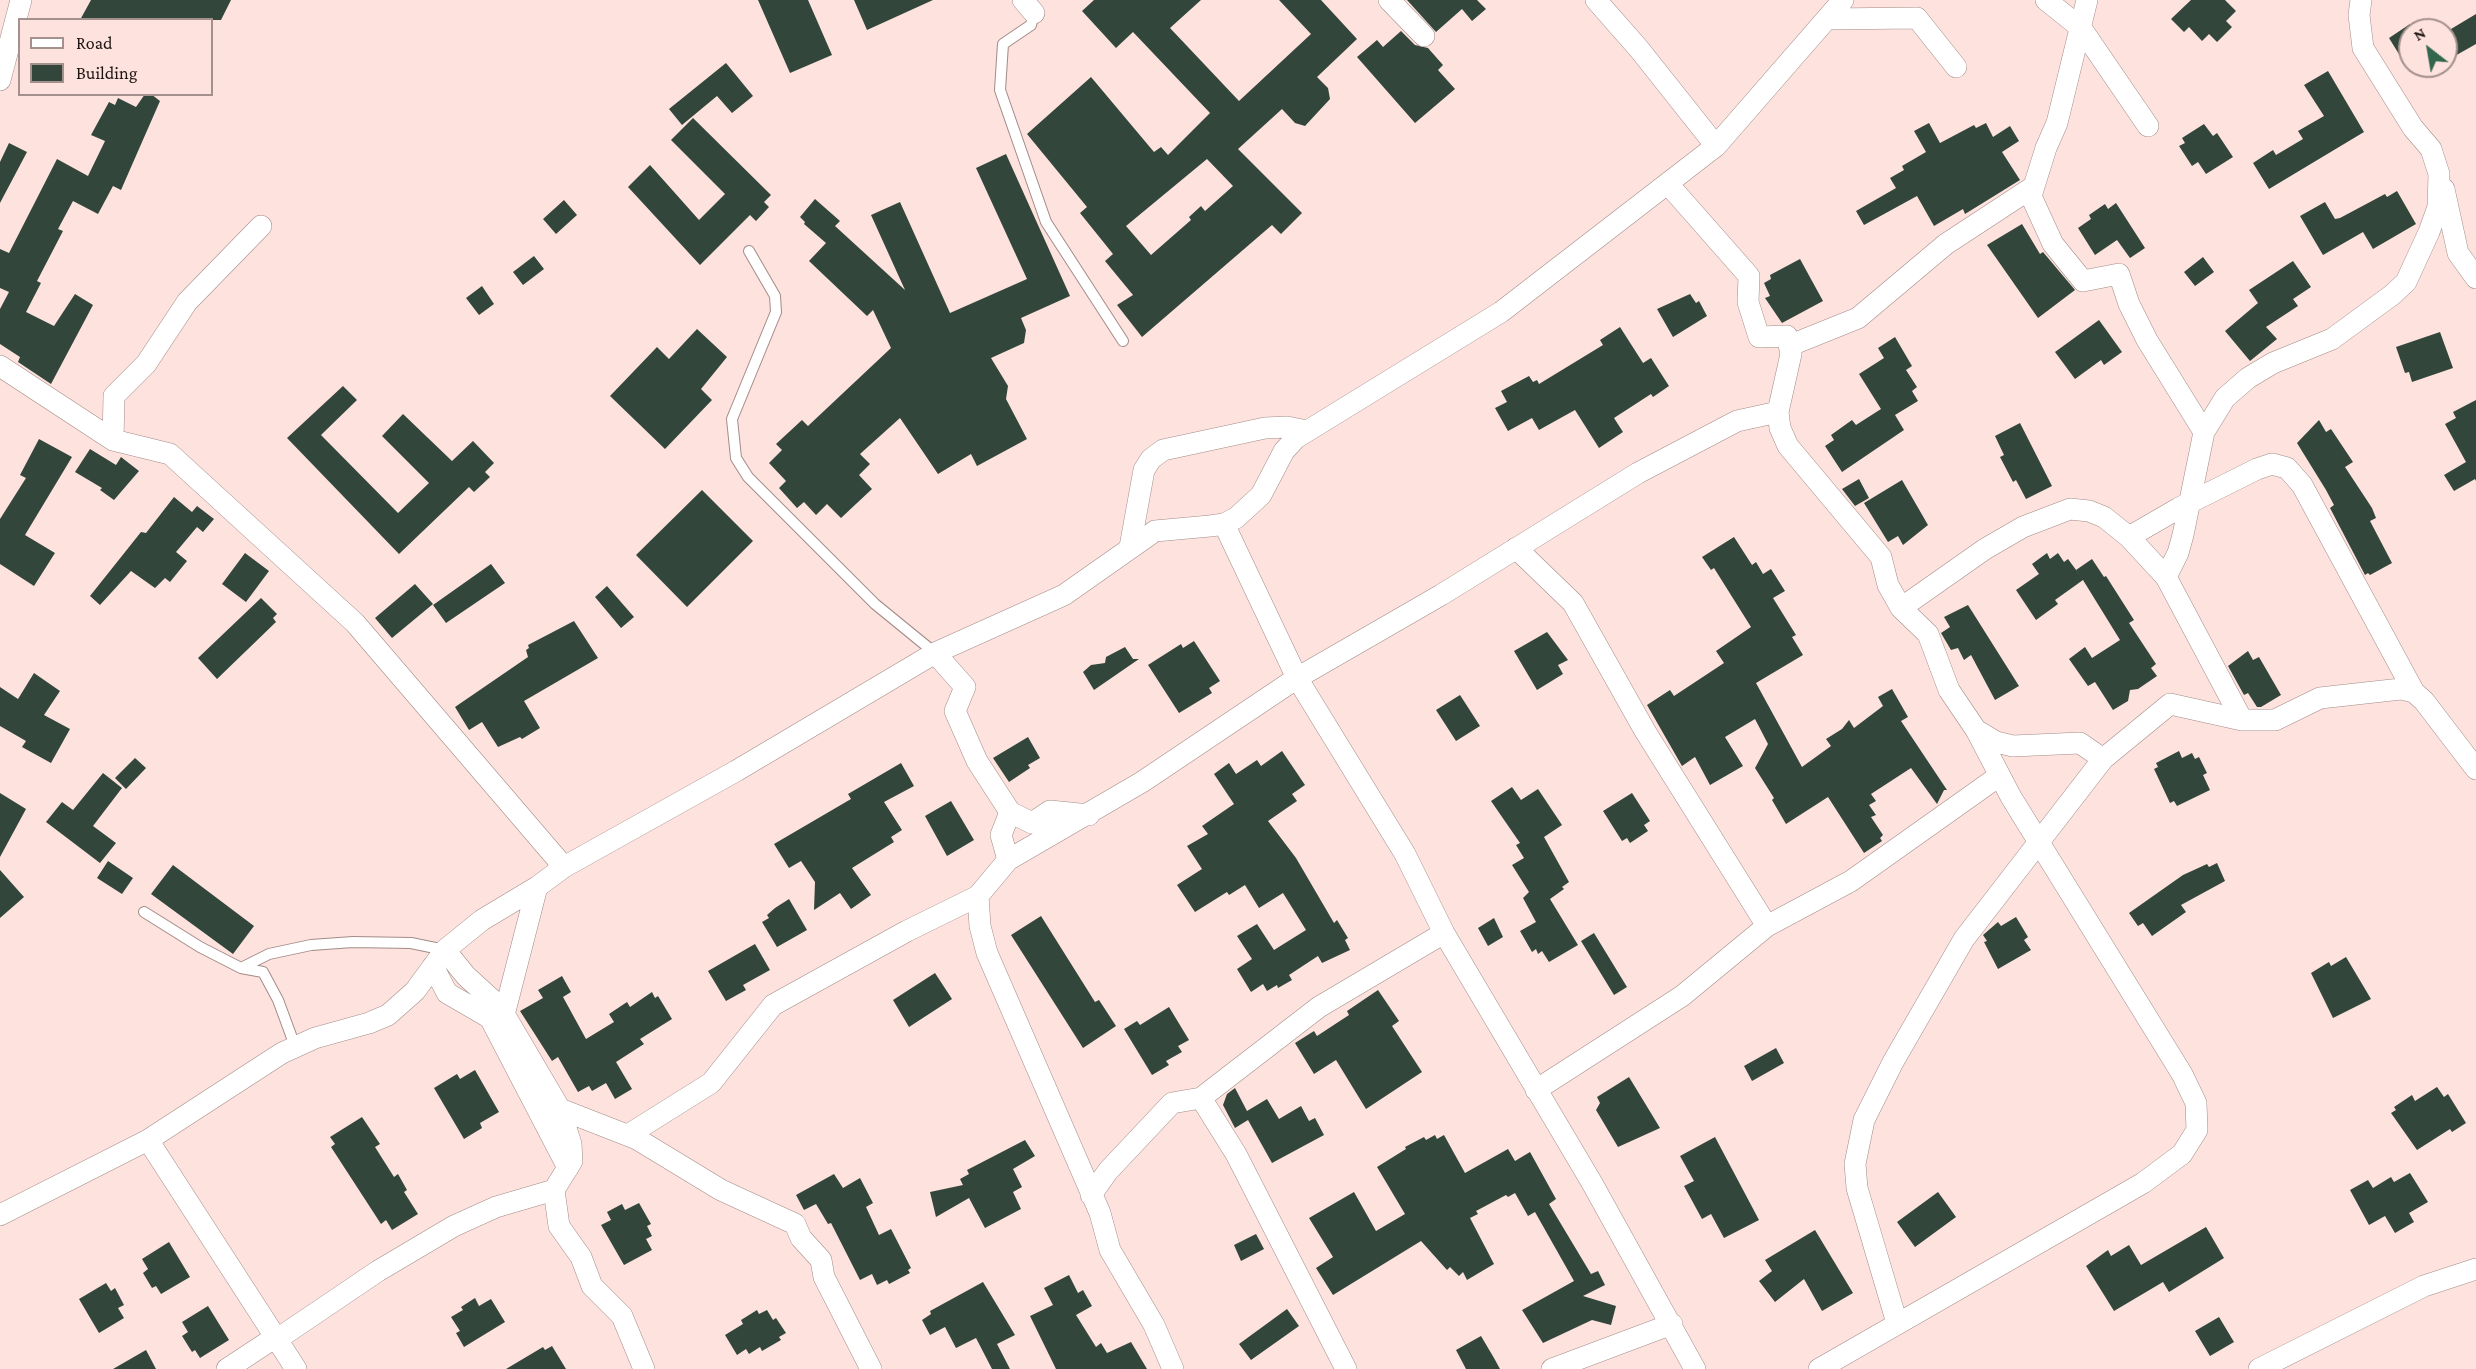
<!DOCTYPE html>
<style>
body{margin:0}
#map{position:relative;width:2476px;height:1369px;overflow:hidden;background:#fde2de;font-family:"Crimson Pro",serif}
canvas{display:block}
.legend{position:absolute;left:18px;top:18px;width:195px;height:78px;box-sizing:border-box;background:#fde2de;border:2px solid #a4908d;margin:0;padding:8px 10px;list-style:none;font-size:18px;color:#1e1513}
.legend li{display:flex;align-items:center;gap:12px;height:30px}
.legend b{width:30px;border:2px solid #a4908d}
.north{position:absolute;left:2398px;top:18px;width:60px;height:60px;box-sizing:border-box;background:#fde2de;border:2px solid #a4908d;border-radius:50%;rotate:329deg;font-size:16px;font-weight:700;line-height:24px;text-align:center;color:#1e1513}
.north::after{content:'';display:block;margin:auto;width:21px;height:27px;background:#32674d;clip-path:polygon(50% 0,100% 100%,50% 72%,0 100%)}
</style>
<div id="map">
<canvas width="2476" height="1369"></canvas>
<ul class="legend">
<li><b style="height:8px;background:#fff"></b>Road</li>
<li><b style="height:16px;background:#33463b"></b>Building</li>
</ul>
<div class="north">N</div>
</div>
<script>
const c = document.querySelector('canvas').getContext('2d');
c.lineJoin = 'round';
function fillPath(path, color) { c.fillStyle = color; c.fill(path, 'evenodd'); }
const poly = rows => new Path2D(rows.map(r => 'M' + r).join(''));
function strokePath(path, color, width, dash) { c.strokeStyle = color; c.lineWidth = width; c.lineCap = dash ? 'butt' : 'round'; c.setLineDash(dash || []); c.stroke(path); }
fillPath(poly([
 [91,0,231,0,221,20,80,20],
 [758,0,808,0,832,55,790,73],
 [854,0,933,0,867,30],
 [1094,0,1201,0,1170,28,1239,101,1311,34,1279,0,1321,0,1357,39,1317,77,1328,88,1330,99,1305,126,1295,123,1282,109,1238,149,1302,213,1281,234,1272,225,1142,337,1117,305,1133,295,1105,261,1113,254,1080,213,1087,207,1027,134,1091,77,1154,152,1161,147,1168,155,1210,113,1133,32,1116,48,1082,11],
 [1207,159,1233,186,1205,211,1201,206,1189,217,1191,220,1151,255,1126,226],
 [1407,0,1477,0,1486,9,1472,21,1462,9,1436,32],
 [2191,0,2225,0,2236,11,2226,21,2232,27,2217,42,2209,34,2202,41,2189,27,2184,32,2171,19],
 [2476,14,2476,44,2446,61,2446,32],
 [2410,24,2410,72,2389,38],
 [1401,31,1415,45,1428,48,1443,65,1438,70,1455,89,1415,123,1357,57,1377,40,1383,47],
 [726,63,753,96,732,113,717,96,682,125,669,109],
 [2328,71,2364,132,2269,189,2253,163,2273,150,2276,155,2303,139,2298,131,2324,116,2304,85],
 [145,94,151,94,160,101,121,190,113,186,98,214,73,201,58,229,63,231,37,281,41,283,26,312,54,326,75,294,93,305,51,384,18,362,20,357,0,344,0,309,9,292,0,288,0,249,9,253,57,159,88,176,105,141,91,135,109,102,115,105,118,98,136,107],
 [693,118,771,195,764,202,769,207,756,221,750,215,700,265,628,187,650,165,699,220,725,194,671,140],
 [1929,123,1940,143,1974,125,1976,128,1986,123,1993,137,2010,126,2019,141,2002,152,2020,180,1965,214,1963,209,1934,226,1917,196,1864,225,1856,211,1896,188,1890,178,1904,170,1902,166,1926,152,1914,131],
 [2204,124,2213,136,2217,133,2233,157,2206,174,2198,162,2192,166,2179,146,2185,143,2182,138],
 [9,143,27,152,0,203,0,162],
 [1006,154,1070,296,1021,318,1026,330,1024,343,991,358,1008,386,1006,399,1027,439,977,466,971,454,938,474,900,418,860,454,870,464,859,475,872,489,841,518,827,504,816,515,804,502,797,508,779,488,786,481,769,463,782,450,776,444,802,420,808,426,891,348,873,310,867,316,809,261,826,243,804,224,805,222,800,217,815,199,840,221,835,226,905,290,871,215,900,202,950,313,1027,279,976,168],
 [2397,191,2416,224,2373,249,2363,232,2323,255,2300,216,2325,202,2335,219,2340,218,2385,194,2387,197],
 [564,200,577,215,556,234,543,219],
 [2116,203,2145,248,2130,258,2117,240,2095,255,2078,228,2091,219,2089,215,2105,204,2108,209],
 [2022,224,2040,254,2043,252,2075,290,2038,318,1987,245],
 [534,256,544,269,523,285,513,272],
 [2203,257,2214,272,2195,286,2184,272],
 [1800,259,1823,301,1782,323,1765,298,1770,296,1764,283,1771,279,1770,275],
 [2293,261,2311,287,2293,299,2298,306,2266,327,2277,339,2250,361,2225,331,2258,303,2249,290],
 [482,286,494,304,479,315,466,298],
 [1690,294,1696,303,1699,301,1707,316,1673,337,1657,309],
 [2099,320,2122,352,2104,365,2101,360,2075,379,2055,352],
 [1620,327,1643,363,1651,358,1669,386,1653,397,1651,394,1614,418,1623,432,1599,448,1575,410,1539,430,1532,418,1508,431,1495,408,1507,402,1501,391,1529,376,1533,382,1537,380,1539,384,1603,345,1600,340],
 [697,329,727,357,701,389,712,400,665,449,610,396,657,347,669,359],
 [2440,332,2453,368,2412,382,2409,372,2405,373,2396,347],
 [1895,337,1912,366,1906,370,1917,387,1912,391,1918,401,1895,415,1904,430,1842,472,1825,446,1834,440,1831,435,1852,420,1856,425,1881,409,1859,374,1884,358,1878,348],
 [343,386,357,400,321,435,398,513,429,483,382,436,403,414,452,461,473,441,494,463,485,472,490,477,474,492,469,487,399,554,287,438],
 [2476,400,2476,481,2475,479,2454,491,2444,475,2466,462,2445,424,2456,418,2453,412],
 [2319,420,2326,432,2331,429,2353,462,2345,467,2372,508,2376,518,2370,521,2392,563,2370,575,2368,573,2365,575,2330,508,2334,505,2326,490,2297,443],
 [2020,423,2052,486,2026,499,2016,480,2013,482,2000,457,2004,455,1995,436],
 [39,439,72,457,25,535,55,553,34,586,0,564,0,519,26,478,20,475],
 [90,449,116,465,121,457,139,471,114,500,100,490,102,488,75,472],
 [1859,479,1869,498,1855,506,1842,489],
 [1902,480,1928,525,1903,545,1898,536,1888,542,1864,503],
 [702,490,753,541,687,607,636,555],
 [174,497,192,512,197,506,214,519,203,532,197,527,176,552,187,561,170,582,165,578,155,588,131,571,100,605,90,596,141,532,146,533],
 [1734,537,1752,565,1756,562,1763,574,1771,569,1785,591,1773,598,1796,635,1792,637,1803,655,1756,683,1802,767,1831,746,1826,739,1842,729,1849,720,1854,728,1883,706,1878,697,1892,689,1908,717,1901,721,1947,790,1944,790,1937,804,1911,768,1871,794,1876,801,1869,805,1876,815,1871,817,1883,835,1880,838,1882,841,1864,853,1828,797,1786,824,1772,800,1774,798,1755,768,1768,744,1755,719,1725,737,1743,766,1710,785,1695,757,1682,766,1647,705,1670,690,1674,696,1724,663,1716,651,1751,627,1714,568,1711,570,1702,557],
 [245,553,269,571,246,602,222,584],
 [2047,553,2050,559,2058,553,2064,562,2068,559,2082,578,2076,570,2092,559,2104,577,2106,576,2134,620,2129,623,2156,664,2151,668,2157,676,2138,689,2130,690,2128,701,2113,710,2095,682,2088,686,2069,659,2085,647,2092,658,2120,640,2083,580,2055,600,2058,604,2036,620,2016,590,2039,574,2032,564],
 [491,564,505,583,446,623,433,605],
 [415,584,433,604,392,638,375,618],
 [607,586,634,617,621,628,595,597],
 [261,598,277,614,273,618,276,622,217,679,198,658],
 [1968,605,2019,686,1995,700,1971,655,1964,660,1958,648,1951,650,1941,633,1950,627,1944,617],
 [574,621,598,658,524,701,540,728,522,739,520,737,498,747,482,722,469,730,455,707,528,657,526,650,529,648,528,645],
 [1547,632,1568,660,1558,665,1563,674,1537,690,1514,651],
 [1194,641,1220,681,1209,688,1212,693,1179,713,1148,665,1181,644,1183,648],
 [1125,647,1133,659,1139,659,1094,690,1083,672,1091,665,1105,663,1106,657],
 [2248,651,2253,660,2259,657,2281,695,2261,707,2257,707,2248,693,2244,695,2228,666],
 [34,673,60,691,44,715,70,729,51,763,22,747,26,741,0,726,0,687,18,699],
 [1460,695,1480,726,1456,741,1436,710],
 [1028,737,1040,758,1028,765,1030,768,1009,782,993,758],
 [1282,751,1305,785,1292,794,1297,801,1268,821,1296,858,1334,923,1337,920,1348,938,1345,940,1350,950,1322,963,1318,956,1289,975,1292,980,1278,988,1277,985,1267,991,1263,984,1251,992,1237,969,1252,959,1237,936,1257,924,1274,950,1306,930,1283,893,1259,908,1245,885,1229,895,1227,892,1195,912,1177,885,1202,869,1187,846,1208,834,1202,826,1234,804,1214,774,1229,763,1236,774,1257,760,1261,766],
 [2179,751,2182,758,2192,753,2195,759,2199,757,2207,773,2203,775,2210,790,2177,806,2174,801,2170,803,2154,769,2158,767,2156,763],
 [135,758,146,768,126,789,115,778],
 [901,763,914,786,884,802,902,830,891,837,894,842,852,868,871,895,851,909,840,893,814,910,815,882,801,861,789,868,774,844,851,799,848,794],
 [103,773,122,788,93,826,116,843,100,863,46,822,62,802,73,810],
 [1512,787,1521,800,1538,789,1562,825,1544,837,1569,882,1562,887,1564,889,1550,899,1578,945,1549,962,1542,951,1538,954,1536,949,1532,952,1520,931,1536,922,1523,898,1529,892,1512,865,1524,858,1516,845,1520,843,1491,801],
 [0,793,26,809,0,857],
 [1632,793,1650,821,1644,825,1648,831,1630,843,1627,838,1622,841,1603,811],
 [951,801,974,840,947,856,925,816],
 [108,861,133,878,122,894,97,878],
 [2217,863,2225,881,2181,905,2186,912,2152,936,2143,923,2138,926,2129,913,2183,875,2207,864,2209,867],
 [173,865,254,926,233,954,151,894],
 [0,870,24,897,0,918],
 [789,899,807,930,777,947,762,922,769,918,767,915,775,908],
 [1041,916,1095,1002,1099,1000,1116,1026,1083,1048,1011,935],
 [2016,917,2028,937,2024,940,2031,950,1998,969,1984,942,1987,941,1983,935,1998,922,2001,926],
 [1494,918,1503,937,1488,946,1478,928],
 [1594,933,1627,987,1614,995,1581,941],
 [755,944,770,970,743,985,746,990,726,1001,708,971],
 [2346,957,2371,999,2333,1018,2311,973,2329,962,2331,966],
 [935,973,952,999,909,1027,893,1000],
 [562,976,571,992,563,997,586,1039,614,1022,609,1014,627,1002,630,1007,652,992,655,998,658,996,672,1019,640,1039,644,1044,616,1062,632,1089,615,1099,606,1083,592,1091,589,1086,578,1092,558,1057,552,1061,520,1011,543,998,538,990],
 [1378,990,1399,1021,1392,1026,1422,1072,1366,1109,1336,1060,1314,1074,1295,1043,1314,1031,1317,1036,1349,1015,1347,1011],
 [1169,1007,1189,1040,1178,1046,1182,1052,1166,1061,1169,1065,1152,1075,1124,1029,1137,1021,1140,1025],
 [1776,1048,1784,1063,1752,1081,1744,1066],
 [475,1070,499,1112,480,1123,482,1128,464,1139,434,1088,457,1074,460,1079],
 [1629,1077,1660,1128,1618,1147,1596,1110,1600,1103,1597,1097],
 [2437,1087,2444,1097,2448,1094,2466,1123,2452,1132,2450,1129,2417,1150,2391,1113,2396,1110,2394,1107,2412,1095,2415,1101],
 [1235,1088,1247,1111,1267,1099,1279,1119,1301,1106,1309,1121,1315,1118,1324,1135,1272,1163,1248,1120,1235,1128,1223,1105,1227,1094],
 [362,1117,380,1144,375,1147,394,1177,398,1174,407,1190,404,1192,418,1214,392,1230,386,1220,381,1224,331,1147,335,1144,330,1137],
 [1435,1135,1437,1139,1444,1135,1465,1173,1508,1149,1515,1161,1530,1152,1556,1199,1549,1204,1591,1274,1598,1271,1605,1285,1583,1296,1616,1306,1611,1325,1592,1320,1543,1343,1522,1310,1574,1281,1535,1212,1528,1216,1515,1193,1508,1197,1506,1195,1476,1211,1478,1214,1470,1218,1494,1264,1467,1280,1463,1272,1459,1276,1450,1267,1447,1270,1421,1241,1333,1295,1316,1268,1333,1257,1309,1218,1354,1192,1376,1231,1405,1214,1377,1167,1406,1149,1405,1147,1424,1137,1426,1140],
 [1715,1137,1759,1220,1724,1238,1711,1214,1702,1219,1684,1186,1694,1181,1680,1156],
 [1025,1140,1035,1156,1013,1169,1022,1187,1013,1192,1021,1209,985,1228,969,1198,936,1217,930,1192,963,1185,960,1179,969,1174,967,1170],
 [2410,1173,2428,1202,2409,1213,2414,1222,2395,1233,2385,1216,2369,1225,2350,1190,2368,1180,2373,1188,2391,1177,2394,1182],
 [834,1174,843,1188,860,1178,873,1203,866,1207,879,1235,891,1229,911,1268,908,1270,910,1273,889,1284,887,1280,877,1285,872,1274,860,1280,831,1223,828,1224,816,1204,804,1210,796,1195],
 [1938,1192,1956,1217,1915,1247,1897,1222],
 [639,1203,651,1224,647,1226,652,1236,646,1239,652,1250,624,1265,601,1225,611,1220,607,1212,622,1204,625,1210],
 [2206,1227,2224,1258,2169,1292,2163,1282,2114,1311,2086,1266,2108,1250,2111,1256,2129,1245,2141,1265],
 [1815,1230,1853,1293,1822,1311,1804,1279,1775,1302,1759,1281,1772,1271,1765,1260],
 [1256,1234,1264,1249,1241,1261,1234,1245],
 [169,1242,190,1277,161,1294,156,1286,152,1288,143,1273,148,1269,142,1259],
 [1069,1275,1078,1293,1083,1290,1092,1306,1076,1315,1096,1347,1101,1343,1107,1353,1131,1342,1147,1369,1056,1369,1030,1316,1053,1305,1044,1288],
 [983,1282,1015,1335,997,1344,1010,1369,992,1369,976,1338,956,1348,945,1327,930,1335,922,1320,931,1314,930,1311],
 [106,1283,111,1291,115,1288,124,1305,118,1308,124,1318,99,1333,79,1299],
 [475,1298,479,1306,491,1299,505,1322,464,1347,456,1333,460,1331,451,1317,463,1310,461,1307],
 [208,1306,229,1340,200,1358,195,1350,192,1352,182,1336,188,1332,182,1322],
 [1287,1309,1299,1326,1251,1360,1239,1344],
 [757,1310,759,1314,767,1310,773,1320,776,1318,786,1333,779,1337,781,1340,762,1351,760,1347,749,1354,746,1349,737,1355,725,1335,743,1324,741,1320],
 [2219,1317,2234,1342,2210,1356,2195,1331],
 [1481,1336,1494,1358,1500,1369,1466,1369,1456,1350],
 [552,1346,566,1369,506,1369,543,1347,545,1350],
 [146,1350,156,1369,113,1369]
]), '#33463b');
const service = poly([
 [1035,9,1031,25,1003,44,1000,90,1046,222,1123,341],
 [749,251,775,296,776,312,732,419,736,458,748,477,875,604,935,653],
 [144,912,200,947,241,968,263,972,278,1000,295,1046],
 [241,968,269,954,311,945,353,942,411,943,445,950]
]);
const minor = poly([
 [1023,0,1034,13],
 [1389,0,1424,36],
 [1596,0,1639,49,1716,146],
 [2046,0,2081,28,2148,126],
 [2087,0,2057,123,2046,148,2031,196,2053,244,2083,281,2119,274,2129,304,2147,340,2204,432,2183,535,2178,553,2166,577,2242,720],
 [1827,19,1917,18,1956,67],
 [0,80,21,0],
 [1668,184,1749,276,1748,302,1759,337,1787,336,1791,354,1778,412,1780,428,1788,446,1881,557,1888,585,1901,608,1928,634,1949,690,1976,730,1996,742,2013,746,2080,743,2103,759,2170,704,2242,720,2275,720,2320,698,2401,689,2414,692,2424,701,2476,769],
 [2444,189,2458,253,2476,278],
 [1791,345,1858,318,1946,244,2033,187],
 [0,366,113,440,170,454,355,623,564,867],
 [2204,432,2225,398,2248,378,2273,363,2332,339,2392,295,2406,282,2429,232,2438,207,2439,174,2431,149,2413,128,2363,48,2359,15,2361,0],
 [113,440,114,396,146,364,187,302,261,226],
 [1224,524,1297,678,1405,854,1444,933,1592,1183,1695,1369],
 [2129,537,2179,508,2257,469,2272,464,2287,468,2302,485,2414,692],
 [1130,547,1144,470,1151,459,1163,450,1265,428,1287,427,1307,431],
 [1516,548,1573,603,1645,731,1767,926],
 [1901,608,1985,549,2023,527,2070,509,2089,511,2104,517,2129,537,2166,577],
 [935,653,965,687,955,711,977,761,1010,812,1001,835,1008,860,978,896,980,926,987,953,1100,1213,1110,1250,1154,1325,1173,1369],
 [1010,812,1032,823,1050,811,1089,815],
 [1008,860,1142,782,1297,678,1441,595,1638,473,1737,421,1778,412],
 [445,950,466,976,500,1007,560,1109,571,1144,572,1161,554,1190,559,1226,581,1257,592,1286,622,1316,644,1369],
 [433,966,447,993,490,1018,568,1168],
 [504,1015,537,887],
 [1536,1090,1682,996,1767,926,1851,881,1999,776],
 [1201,1098,1236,1154,1346,1369],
 [560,1109,637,1139,721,1190,795,1224,801,1238,821,1260,824,1277,871,1369],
 [628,1135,711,1083,773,1005,907,931,978,896],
 [148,1140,296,1369],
 [1091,1195,1108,1171,1172,1103,1201,1098,1319,1007,1444,933],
 [0,1215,148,1140,282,1053,315,1038,369,1023,388,1015,415,991,445,950,482,920,537,887,564,867,736,771,935,653,1064,595,1155,531,1210,526,1224,524,1236,518,1261,495,1284,451,1296,438,1501,312,1716,146,1843,0],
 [1897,1323,1857,1188,1855,1164,1864,1120,1893,1062,1964,939,2103,759],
 [276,1340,378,1271,454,1226,496,1207,554,1190],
 [227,1369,268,1342],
 [1552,1369,1672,1324],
 [1819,1369,2143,1183,2182,1154,2197,1130,2196,1103,2182,1074,2011,797,1976,730],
 [2259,1369,2424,1286,2476,1269]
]);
strokePath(service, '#a38b87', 12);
strokePath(minor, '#a38b87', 22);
strokePath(service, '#fff', 10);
strokePath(minor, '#fff', 21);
</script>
